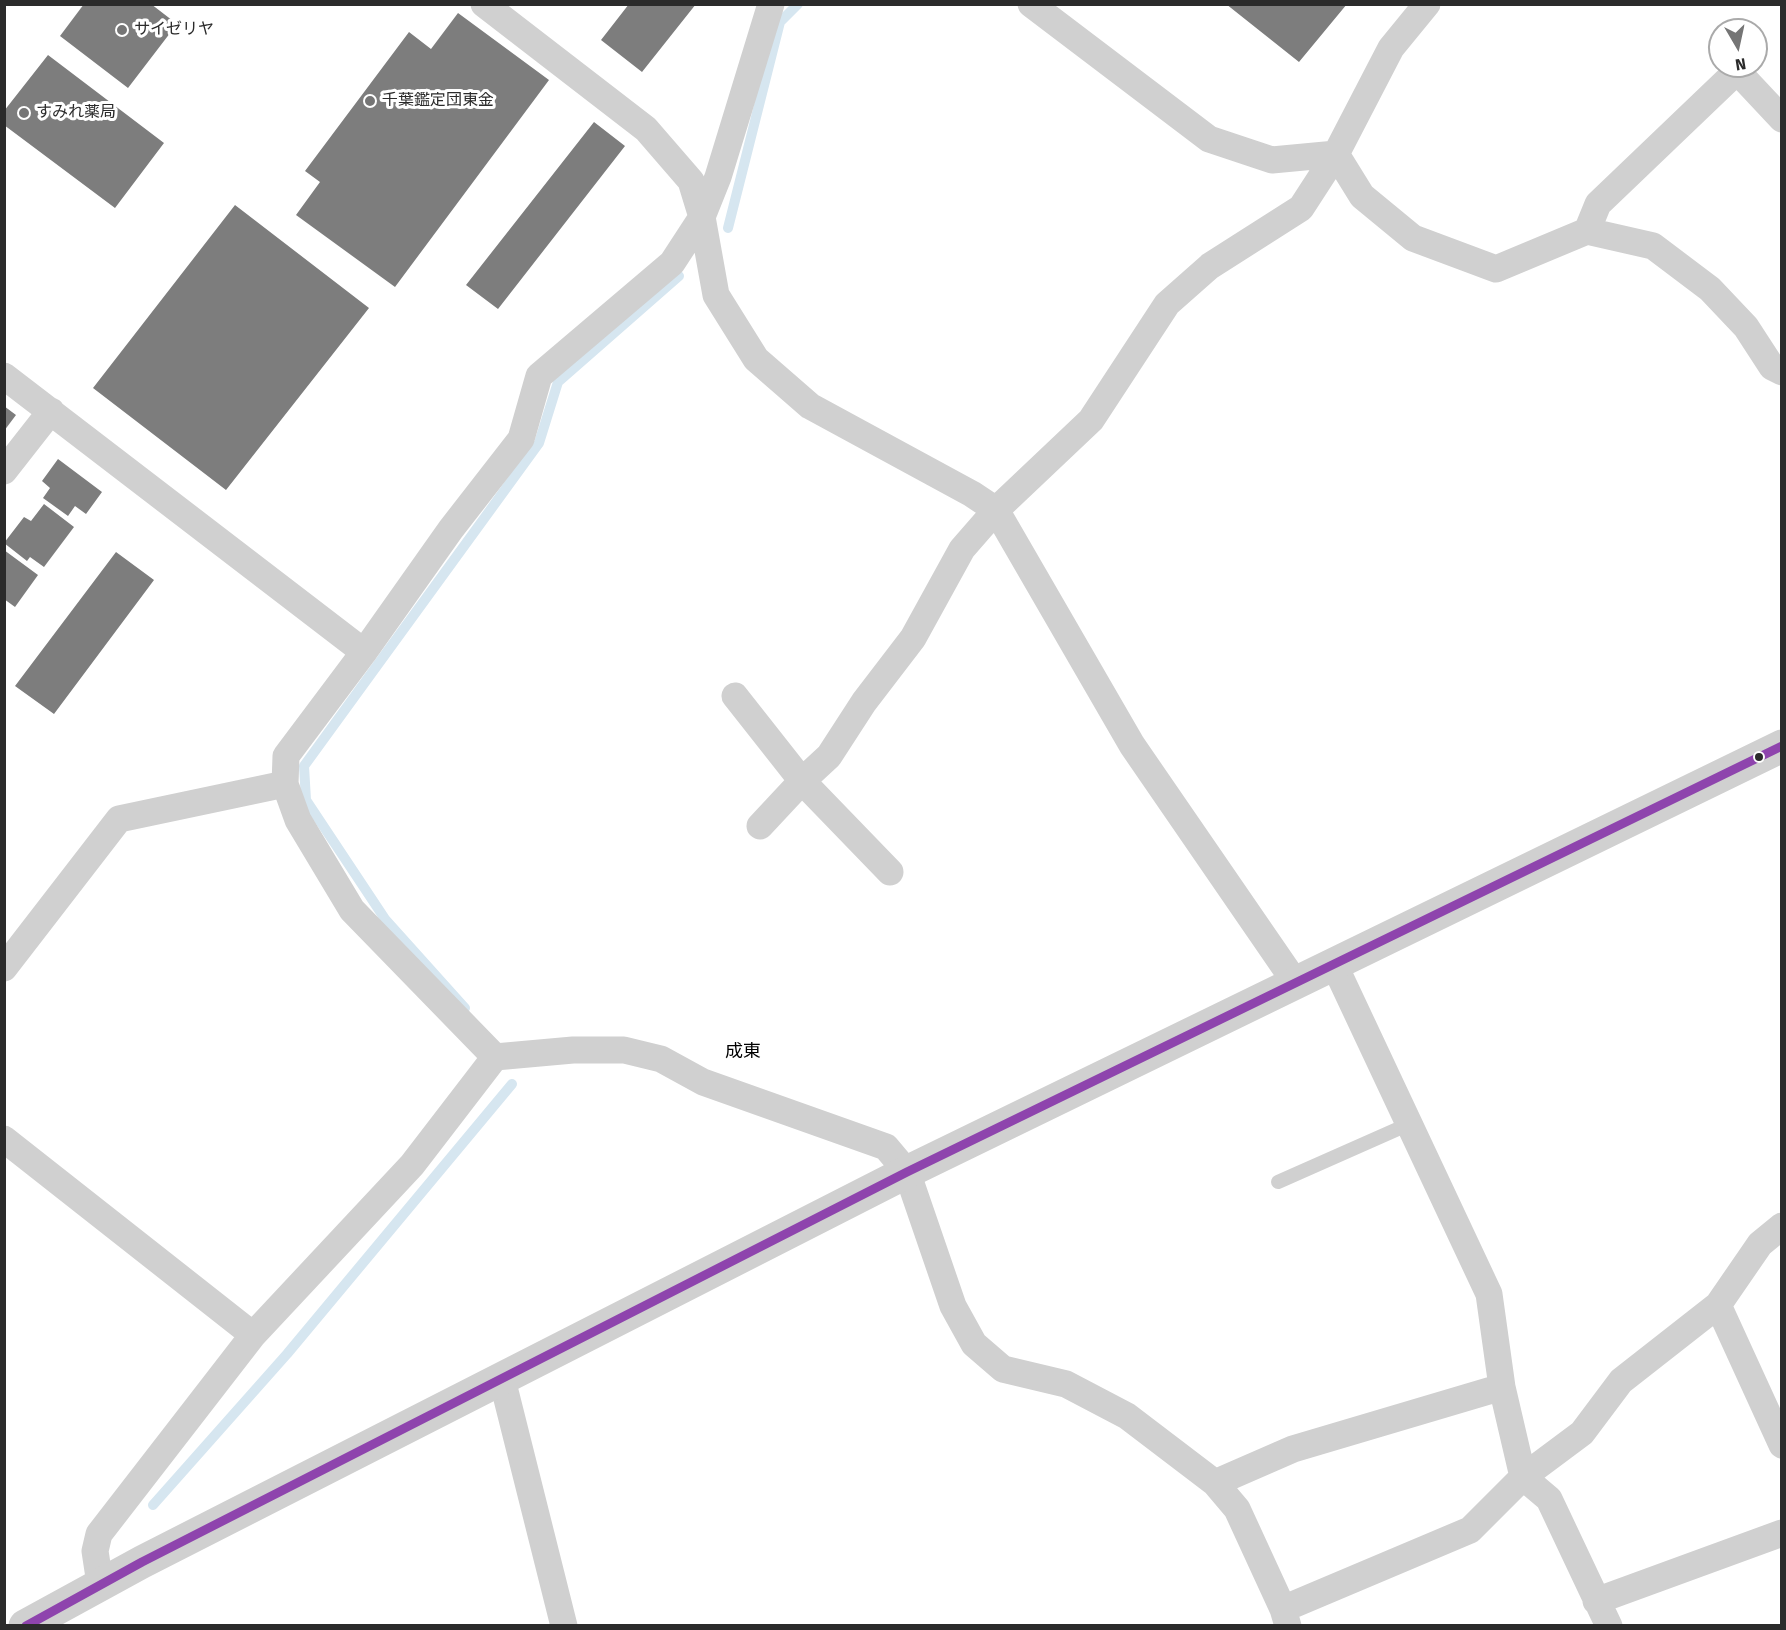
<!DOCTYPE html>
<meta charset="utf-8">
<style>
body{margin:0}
#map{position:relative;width:1786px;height:1630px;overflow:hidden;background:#fff;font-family:"Fira Sans",sans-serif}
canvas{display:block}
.frame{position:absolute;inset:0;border:6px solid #2b2b2b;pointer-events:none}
.north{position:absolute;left:1708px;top:18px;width:60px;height:60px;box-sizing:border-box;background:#fff;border:2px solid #aaa;border-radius:50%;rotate:171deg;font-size:16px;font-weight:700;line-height:24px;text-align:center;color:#2b2b2b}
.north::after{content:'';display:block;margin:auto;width:21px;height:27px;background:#757575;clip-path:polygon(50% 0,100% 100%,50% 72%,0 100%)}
</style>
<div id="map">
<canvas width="1786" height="1630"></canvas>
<div class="frame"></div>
<div class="north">N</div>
</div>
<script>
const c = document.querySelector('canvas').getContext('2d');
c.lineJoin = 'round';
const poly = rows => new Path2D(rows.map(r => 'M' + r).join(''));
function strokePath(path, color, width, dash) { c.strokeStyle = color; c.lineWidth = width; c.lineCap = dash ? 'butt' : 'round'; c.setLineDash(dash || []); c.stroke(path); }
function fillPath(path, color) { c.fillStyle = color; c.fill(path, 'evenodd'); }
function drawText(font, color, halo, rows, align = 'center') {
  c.font = font + ' "Fira Sans","Noto Sans JP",sans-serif'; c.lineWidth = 6; c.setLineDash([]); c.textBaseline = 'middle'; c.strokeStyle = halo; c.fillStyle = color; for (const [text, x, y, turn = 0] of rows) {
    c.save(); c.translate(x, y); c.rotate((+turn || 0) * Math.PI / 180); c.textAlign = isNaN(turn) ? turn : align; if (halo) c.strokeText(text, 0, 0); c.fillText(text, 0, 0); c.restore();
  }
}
strokePath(poly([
 [728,228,780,22,798,4],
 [465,1008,385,919,306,800,304,766,539,443,558,382,679,276],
 [153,1505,287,1354,512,1084]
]), '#d6e6f0', 10);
fillPath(poly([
 [84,4,151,4,177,24,128,88,60,36],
 [629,4,696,4,642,72,601,40],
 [1226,4,1347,4,1299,62],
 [458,13,549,80,395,287,296,215,320,182,305,171,409,32,431,49],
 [48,55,164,143,115,208,4,125,4,111],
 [594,122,625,146,498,309,466,285],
 [235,205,369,308,226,490,93,388],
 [4,406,16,415,4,431],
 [58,459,102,492,86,514,75,506,68,516,43,498,50,488,42,481],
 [44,504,74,527,44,567,30,557,27,561,4,543,24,517,31,521],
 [4,550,38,575,15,607,4,599],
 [116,552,154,580,54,714,15,686]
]), '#7d7d7d');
strokePath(poly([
 [1278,1182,1409,1124]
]), '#d0d0d0', 14);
strokePath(poly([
 [484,4,646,129,691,181,702,217,716,295,756,359,810,406,972,494,996,510,1132,745,1295,982],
 [1031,4,1209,139,1272,160,1336,154],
 [1336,154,1362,196,1413,238,1496,269,1587,231,1598,204,1737,71,1782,119],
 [1587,231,1653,246,1710,289,1746,327,1772,367,1782,372],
 [4,376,364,652],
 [4,471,51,411],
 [735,696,802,781,890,872],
 [760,826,802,781,829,756,864,702,913,638,962,549,996,510,1091,420,1167,304,1210,266,1301,208,1336,154,1391,48,1427,4],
 [1334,964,1489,1294,1502,1387,1523,1477,1549,1499,1609,1626],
 [4,968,119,819,285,784],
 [495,1057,352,910,298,820,285,784,286,756,364,652,451,529,521,439,539,376,672,263,702,217,718,177,771,4],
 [4,1139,253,1335],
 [1718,1305,1782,1445],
 [502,1379,564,1626],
 [1215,1483,1293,1449,1502,1387],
 [100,1584,95,1551,99,1534,253,1335,412,1165,495,1057,573,1050,624,1050,661,1059,703,1082,886,1147,907,1172,953,1306,974,1344,1003,1369,1066,1384,1127,1416,1215,1483,1237,1509,1283,1609,1288,1626],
 [1596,1601,1782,1533],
 [1283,1609,1470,1530,1523,1477,1582,1433,1621,1381,1718,1305,1760,1244,1782,1226]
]), '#d0d0d0', 27);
strokePath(poly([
 [25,1626,142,1562,907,1172,1782,746]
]), '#d0d0d0', 33);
strokePath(poly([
 [26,1626,142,1562,907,1172,1782,746]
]), '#8e44ad', 9);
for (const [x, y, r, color] of [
 [122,30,6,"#757575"],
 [370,101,6,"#757575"],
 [24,113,6,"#757575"],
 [1759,757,5,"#2b2b2b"]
]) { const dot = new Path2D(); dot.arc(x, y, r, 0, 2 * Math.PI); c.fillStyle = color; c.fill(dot); strokePath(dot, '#fff', 2); }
drawText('16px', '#2b2b2b', '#fff', [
 ["サイゼリヤ",134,30],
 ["千葉鑑定団東金",382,101],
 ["すみれ薬局",36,113]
], 'left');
drawText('18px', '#000', '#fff', [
 ["成東",743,1052]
]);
</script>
